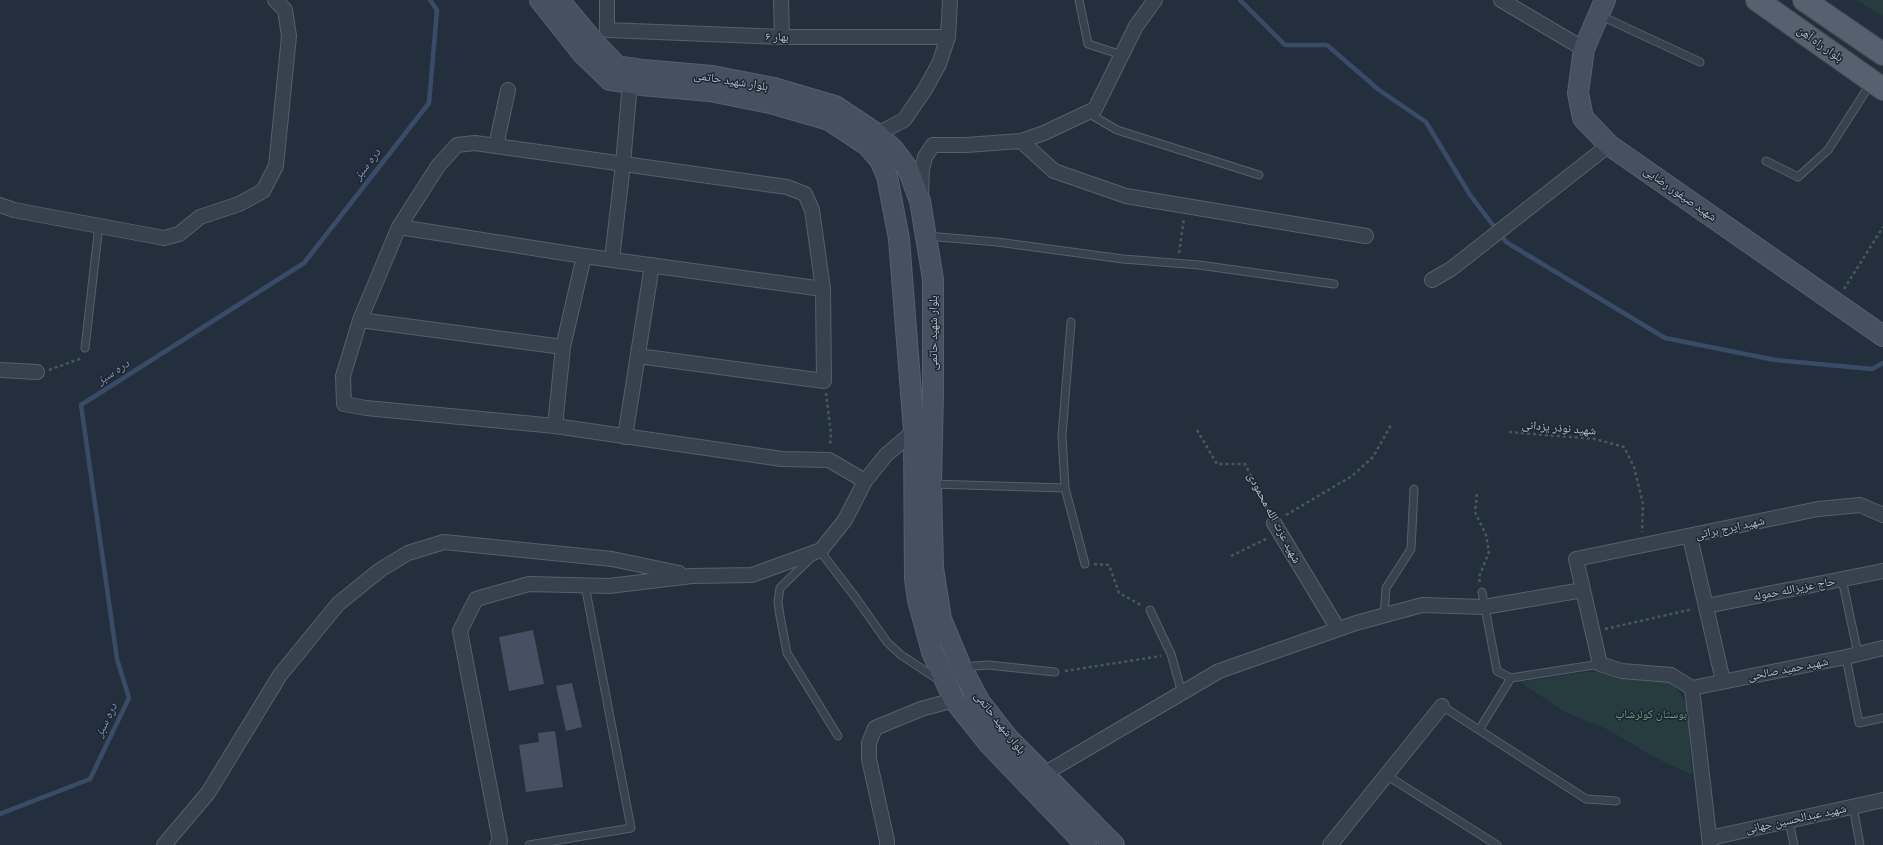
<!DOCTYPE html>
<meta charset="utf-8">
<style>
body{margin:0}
canvas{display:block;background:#242f3e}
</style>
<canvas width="1883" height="845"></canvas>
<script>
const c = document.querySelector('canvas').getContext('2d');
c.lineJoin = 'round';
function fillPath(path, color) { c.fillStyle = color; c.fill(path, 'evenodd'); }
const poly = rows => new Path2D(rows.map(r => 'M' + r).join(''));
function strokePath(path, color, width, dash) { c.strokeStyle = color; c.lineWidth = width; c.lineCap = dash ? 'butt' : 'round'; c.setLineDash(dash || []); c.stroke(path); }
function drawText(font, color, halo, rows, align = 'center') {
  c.font = font + ' Cabin,"Noto Naskh Arabic",sans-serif'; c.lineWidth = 3; c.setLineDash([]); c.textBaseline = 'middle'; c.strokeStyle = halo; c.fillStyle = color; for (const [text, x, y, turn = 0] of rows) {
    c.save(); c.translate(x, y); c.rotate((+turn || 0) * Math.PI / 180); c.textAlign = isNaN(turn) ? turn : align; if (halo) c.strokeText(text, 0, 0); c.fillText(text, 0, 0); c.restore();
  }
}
fillPath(poly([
 [1856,0,1883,0,1883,16],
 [1611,671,1671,681,1687,704,1692,775,1654,757,1609,730,1565,712,1520,682,1588,672]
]), '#263c3f');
strokePath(poly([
 [1240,0,1285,45,1327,45,1379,90,1426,122,1470,195,1506,242,1665,338,1775,360,1872,369,1883,363],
 [0,814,90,779,129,698,117,659,81,405,304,263,429,103,437,10,430,0]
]), '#394c67', 4.5);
fillPath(poly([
 [533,630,544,684,509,691,499,637],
 [572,683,582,727,566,731,556,686],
 [555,731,563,787,526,792,519,745,539,742,538,733]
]), '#455162');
const lane = poly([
 [1079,0,1088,44,1122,55],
 [1599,15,1700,62],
 [1088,113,1117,130,1259,175],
 [1766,161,1798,177,1828,150,1871,83],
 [927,236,997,242,1123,259,1199,265,1334,284],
 [1071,322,1062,436,1065,488,1085,564],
 [85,348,99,225],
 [931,484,1065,488],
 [820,551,856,598,887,642,901,655,939,680],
 [812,557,780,588,778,602,780,616,787,653,838,736],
 [1842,579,1858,654],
 [1482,592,1497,671,1511,678,1600,664],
 [1150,610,1171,654,1182,693],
 [1384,615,1386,588,1411,549,1414,489],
 [1846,657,1859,723,1883,718],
 [963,667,988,665,1055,672],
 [1442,706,1586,799,1616,801],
 [1479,730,1511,678],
 [1386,775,1497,845],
 [1853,806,1860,845],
 [1789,821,1794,845],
 [529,845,631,828,585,585]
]);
const street = poly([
 [607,0,607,30],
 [781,0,782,37],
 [1501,0,1584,49],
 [607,30,782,37,948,37],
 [508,90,496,146,475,143,457,145,438,166,399,227,360,320,343,376,344,404,366,408,555,426,782,459,829,460,865,481],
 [877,134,904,120,924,91,939,64,948,37,950,0],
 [1021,141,1054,171,1126,196,1366,236],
 [496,146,787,187,805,194,812,210,823,289,824,381,638,356],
 [921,195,922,169,925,157,933,145,966,145,1021,141,1044,133,1095,109,1136,26,1155,0],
 [0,205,14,210,164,238,179,234,200,217,239,204,263,191,276,166,289,36,285,10,275,0],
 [399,227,584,256,823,289],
 [612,259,623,164,630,83],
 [1432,280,1451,269,1609,145],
 [360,320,563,347],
 [0,370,37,372],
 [555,426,563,347,584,256],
 [625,437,652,265],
 [1274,523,1338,629],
 [1690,537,1723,681],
 [1706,606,1883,571],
 [1692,688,1671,675,1622,671,1600,664,1576,559,1818,509,1860,505,1883,515],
 [1692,688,1846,657,1883,648],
 [1692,688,1710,845],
 [1037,778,1219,671,1356,623,1422,605,1484,607,1583,590],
 [1710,838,1883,800],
 [164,845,208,793,280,675,338,604,380,570,408,553,444,542,612,559,679,573],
 [497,845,500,841,460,631,476,599,529,584,609,586,692,576,752,575,821,550,845,520,865,481,886,455,914,431],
 [887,845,887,841,869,759,869,743,875,728,921,709,954,700],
 [1330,845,1442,706]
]);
const secondary = poly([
 [540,0,582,53,610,80,641,85,710,91,770,103,829,120,867,145,880,160,887,176,899,239,914,431,915,579,918,600,932,652,954,700,989,744,1086,845],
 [559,0,594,42,617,66,643,70,712,76,774,88,835,106,877,134,894,150,908,169,920,201,933,279,933,392,931,484,933,568,941,619,961,667,979,701,1008,738,1114,845],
 [1605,0,1584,49,1578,93,1583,118,1609,145,1883,336]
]);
const primary = poly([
 [1757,0,1883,89],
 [1804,0,1883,54]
]);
strokePath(lane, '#565f6c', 9);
strokePath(street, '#565f6c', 16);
strokePath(secondary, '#565f6c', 22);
strokePath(primary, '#414a57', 24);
strokePath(poly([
 [1179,253,1184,218],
 [1844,289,1883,227],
 [49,370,82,358],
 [826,393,831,434,830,446],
 [1197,430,1217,464,1245,464,1268,511],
 [1509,432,1595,439,1624,447,1634,467,1643,504,1642,532],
 [1477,494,1475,512,1486,535,1489,552,1479,577,1480,583],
 [1286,515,1352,476,1373,457,1392,423],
 [1231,556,1268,538],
 [1094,564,1109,565,1119,593,1141,605],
 [1605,629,1693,609],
 [1065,671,1161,656]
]), '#44595c', 2.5, [3, 3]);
strokePath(lane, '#38414e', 7);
strokePath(street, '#38414e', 14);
strokePath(secondary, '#465061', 20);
strokePath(primary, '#56606e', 22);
drawText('12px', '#b4bcc9', '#1d2633', [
 ["بهار ۶",777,37,1],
 ["بلوار راه آهن",1820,44,35],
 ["بلوار شهید حاتمی",731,81,9],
 ["شهید صیفور رضایی",1680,194,35],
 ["بلوار شهید حاتمی",933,333,-90],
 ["شهید نوذر یزدانی",1559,428,5],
 ["شهید عزت الله محمودی",1274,518,62],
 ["شهید ایرج براتی",1730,528,-12],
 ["حاج عزیزالله حموله",1794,589,-11],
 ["شهید حمید صالحی",1788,669,-11],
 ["بلوار شهید حاتمی",1000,723,52],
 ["شهید عبدالحسین جهانی",1796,819,-12]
]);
drawText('12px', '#6b9a76', '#1d2633', [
 ["بوستان کولرشاپ",1651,714]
]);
drawText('italic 13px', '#7c92b1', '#1d2633', [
 ["دره سبز",367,164,-52],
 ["دره سبز",113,372,-33],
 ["دره سبز",106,720,-64]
]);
</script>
